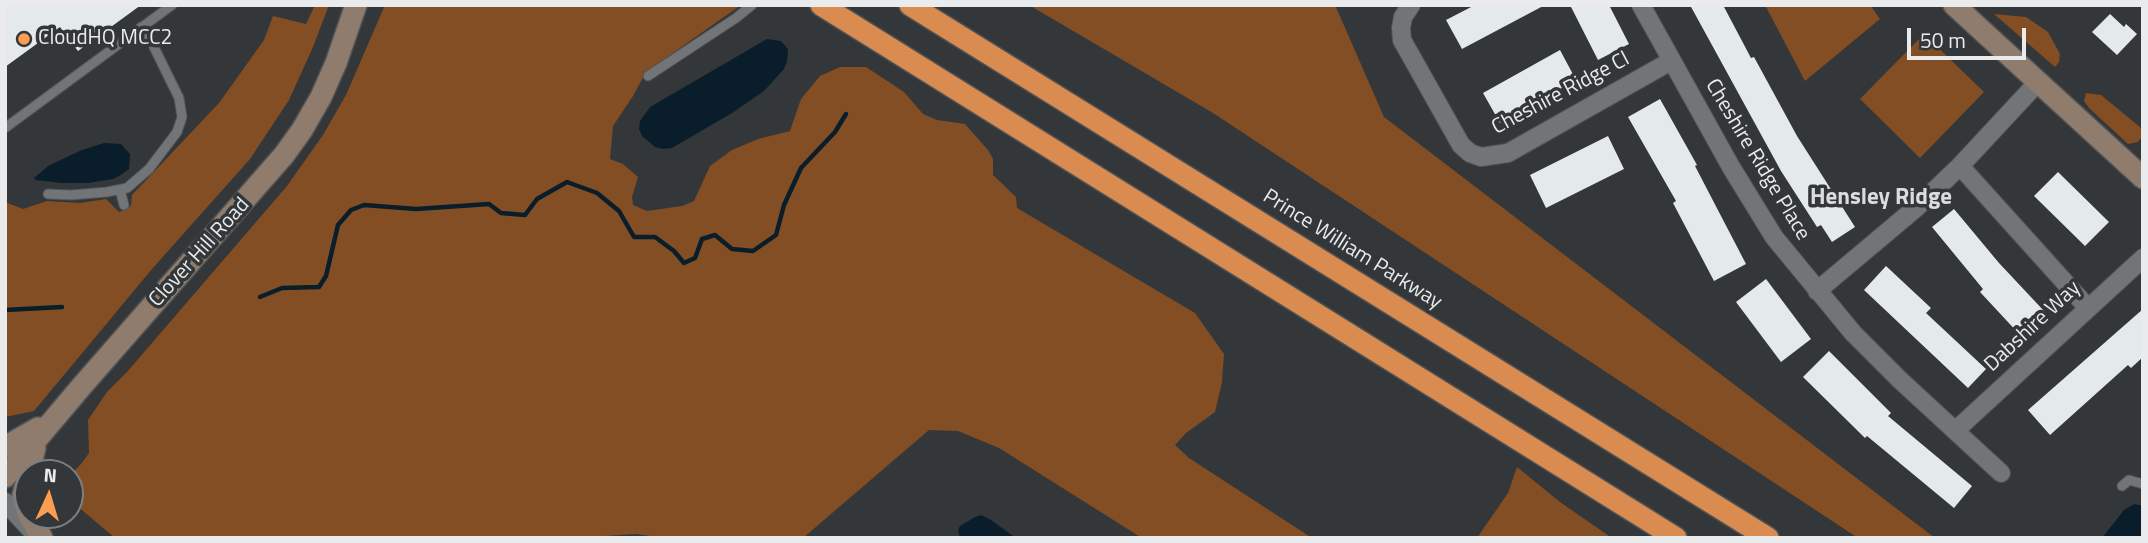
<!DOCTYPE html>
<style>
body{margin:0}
#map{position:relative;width:2148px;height:543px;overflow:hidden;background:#333739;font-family:"Titillium Web",sans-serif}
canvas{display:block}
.frame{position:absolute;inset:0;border:7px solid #e9ebec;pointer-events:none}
.north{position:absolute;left:14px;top:459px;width:70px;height:70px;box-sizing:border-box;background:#333739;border:2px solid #7c7f81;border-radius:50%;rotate:4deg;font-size:19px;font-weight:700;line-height:28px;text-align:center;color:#e9ebec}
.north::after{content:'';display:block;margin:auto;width:24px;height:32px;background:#fc9d52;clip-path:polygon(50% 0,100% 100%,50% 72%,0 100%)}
.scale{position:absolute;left:1907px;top:28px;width:119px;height:32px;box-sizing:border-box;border:4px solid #e9ebec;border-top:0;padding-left:9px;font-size:21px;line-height:24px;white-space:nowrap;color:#e9ebec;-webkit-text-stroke:5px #333739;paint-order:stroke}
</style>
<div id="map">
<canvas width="2148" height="543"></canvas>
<div class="frame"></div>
<div class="north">N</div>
<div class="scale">50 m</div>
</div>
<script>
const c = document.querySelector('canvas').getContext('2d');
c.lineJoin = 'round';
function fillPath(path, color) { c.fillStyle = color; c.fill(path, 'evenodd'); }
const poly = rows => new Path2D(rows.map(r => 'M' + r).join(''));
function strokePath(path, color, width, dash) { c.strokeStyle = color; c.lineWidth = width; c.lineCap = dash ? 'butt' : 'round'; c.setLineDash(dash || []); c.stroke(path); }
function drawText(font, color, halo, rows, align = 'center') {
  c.font = font + ' "Titillium Web",sans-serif'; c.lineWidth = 7; c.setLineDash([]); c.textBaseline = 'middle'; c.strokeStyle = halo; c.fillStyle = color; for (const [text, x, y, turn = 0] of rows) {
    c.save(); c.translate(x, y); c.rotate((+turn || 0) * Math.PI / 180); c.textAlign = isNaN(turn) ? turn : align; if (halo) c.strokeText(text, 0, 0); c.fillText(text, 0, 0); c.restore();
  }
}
fillPath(poly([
 [315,5,329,5,313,47,289,100,250,159,152,269,34,411,5,417,5,202,23,209,47,201,80,203,106,199,119,212,131,206,132,195,219,103,264,40,273,16,306,24],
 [385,5,741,5,646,72,633,96,613,126,610,159,623,164,638,177,632,197,633,205,647,211,682,206,694,201,710,166,732,150,758,139,790,131,801,99,820,76,840,67,866,67,904,92,923,114,937,120,965,124,988,150,993,159,993,175,1016,197,1017,208,1195,313,1224,354,1222,382,1215,412,1186,433,1175,445,1189,458,1312,538,1142,538,999,448,958,431,929,430,803,538,665,538,636,534,572,538,115,538,70,500,72,473,81,464,89,453,88,420,107,392,127,372,287,186,323,135,346,95],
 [1029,5,1335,5,1384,117,1935,538,1858,538,1213,113],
 [1765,5,1870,5,1880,19,1805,81],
 [1994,14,2026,17,2048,32,2060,54,2059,62,2055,67],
 [1924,34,1984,92,1920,158,1860,99],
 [2086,93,2101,95,2140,127,2143,135,2138,142,2128,144,2089,108,2084,101],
 [1517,467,1560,502,1612,538,1477,538,1508,493]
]), '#834e24');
fillPath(poly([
 [767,39,781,41,788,49,787,61,784,69,764,91,732,113,672,148,663,149,655,147,642,136,639,129,640,121,650,107],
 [104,143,121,144,130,154,129,169,121,175,113,179,88,183,62,183,36,180,34,178,48,166,82,150],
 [2134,504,2143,506,2143,538,2102,538,2124,510],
 [981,515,991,520,1016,538,960,538,958,530,960,526,975,517]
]), '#091e2a');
strokePath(poly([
 [260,297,282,288,319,287,326,276,338,225,351,210,364,205,416,209,489,204,501,213,525,215,537,199,567,182,597,193,619,211,634,237,655,237,674,251,684,263,695,258,702,239,715,235,732,249,753,251,776,235,784,205,801,168,835,132,846,114],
 [5,310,62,307]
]), '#091e2a', 4.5);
fillPath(poly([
 [5,5,141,5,78,51,60,27,5,67],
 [1475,5,1545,5,1462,49,1446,20],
 [1570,5,1609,5,1629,44,1598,60],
 [1690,5,1723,5,1751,58,1754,57,1797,136,1855,227,1832,242,1821,225,1817,227,1781,171],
 [2110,14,2124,27,2126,24,2137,34,2117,55,2092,32],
 [1560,50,1576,80,1500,123,1483,93],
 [1660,99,1697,165,1695,166,1746,264,1714,281,1673,203,1676,201,1628,117],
 [1608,136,1624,169,1546,208,1530,175],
 [2058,172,2109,222,2085,246,2034,196],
 [1954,209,1999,263,2045,312,2020,335,1980,292,1983,289,1932,227],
 [1886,266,1931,308,1926,313,1986,369,1968,388,1864,290],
 [1766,279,1811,339,1781,362,1736,302],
 [2143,309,2143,357,2131,368,2128,365,2050,435,2028,410],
 [1829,351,1891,413,1888,416,1972,486,1954,508,1867,436,1865,438,1803,377]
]), '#e4e9ec');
const lane = poly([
 [648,76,736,18,752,5],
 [5,128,172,5],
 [120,190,124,205],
 [48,194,71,195,107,192,127,188,149,169,177,132,182,117,179,98,152,43,141,27],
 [2122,486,2129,480,2143,484]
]);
const street = poly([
 [1411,5,1403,17,1401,28,1402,40,1461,145,1470,153,1481,157,1508,153,1671,61],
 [1641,5,1731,167,1774,237,1853,333,1900,380,2001,473],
 [1960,166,2088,308],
 [1817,291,1917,207,1960,166,2039,81],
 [1956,430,2143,258],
 [5,502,34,533]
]);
const secondary = poly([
 [1954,5,2143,178],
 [5,447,38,428],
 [5,477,81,387,284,155,302,130,321,97,336,63,356,5],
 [28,513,23,495,35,448],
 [29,515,42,538]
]);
const highway = poly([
 [821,5,1676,538],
 [910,5,1768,538]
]);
strokePath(lane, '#515355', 11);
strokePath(street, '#515355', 20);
strokePath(secondary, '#515355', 24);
strokePath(highway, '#515355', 24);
strokePath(lane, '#717578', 9);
strokePath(street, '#717578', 18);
strokePath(secondary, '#907c6c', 21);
strokePath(highway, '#da8c50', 21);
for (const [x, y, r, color] of [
 [24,39,7,"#fc9d52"]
]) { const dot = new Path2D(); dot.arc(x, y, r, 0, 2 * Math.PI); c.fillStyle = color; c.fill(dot); strokePath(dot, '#333739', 2.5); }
drawText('21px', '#e9ebec', '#333739', [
 ["CloudHQ MCC2",38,39]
], 'left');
drawText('21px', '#e9ebec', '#333739', [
 ["Cheshire Ridge Cl",1561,94,-28],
 ["Cheshire Ridge Place",1757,160,59],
 ["Prince William Parkway",1352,250,32],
 ["Clover Hill Road",200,253,-48],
 ["Dabshire Way",2033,327,-43]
]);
drawText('bold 23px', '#d9dde0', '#333739', [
 ["Hensley Ridge",1881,198]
]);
</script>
